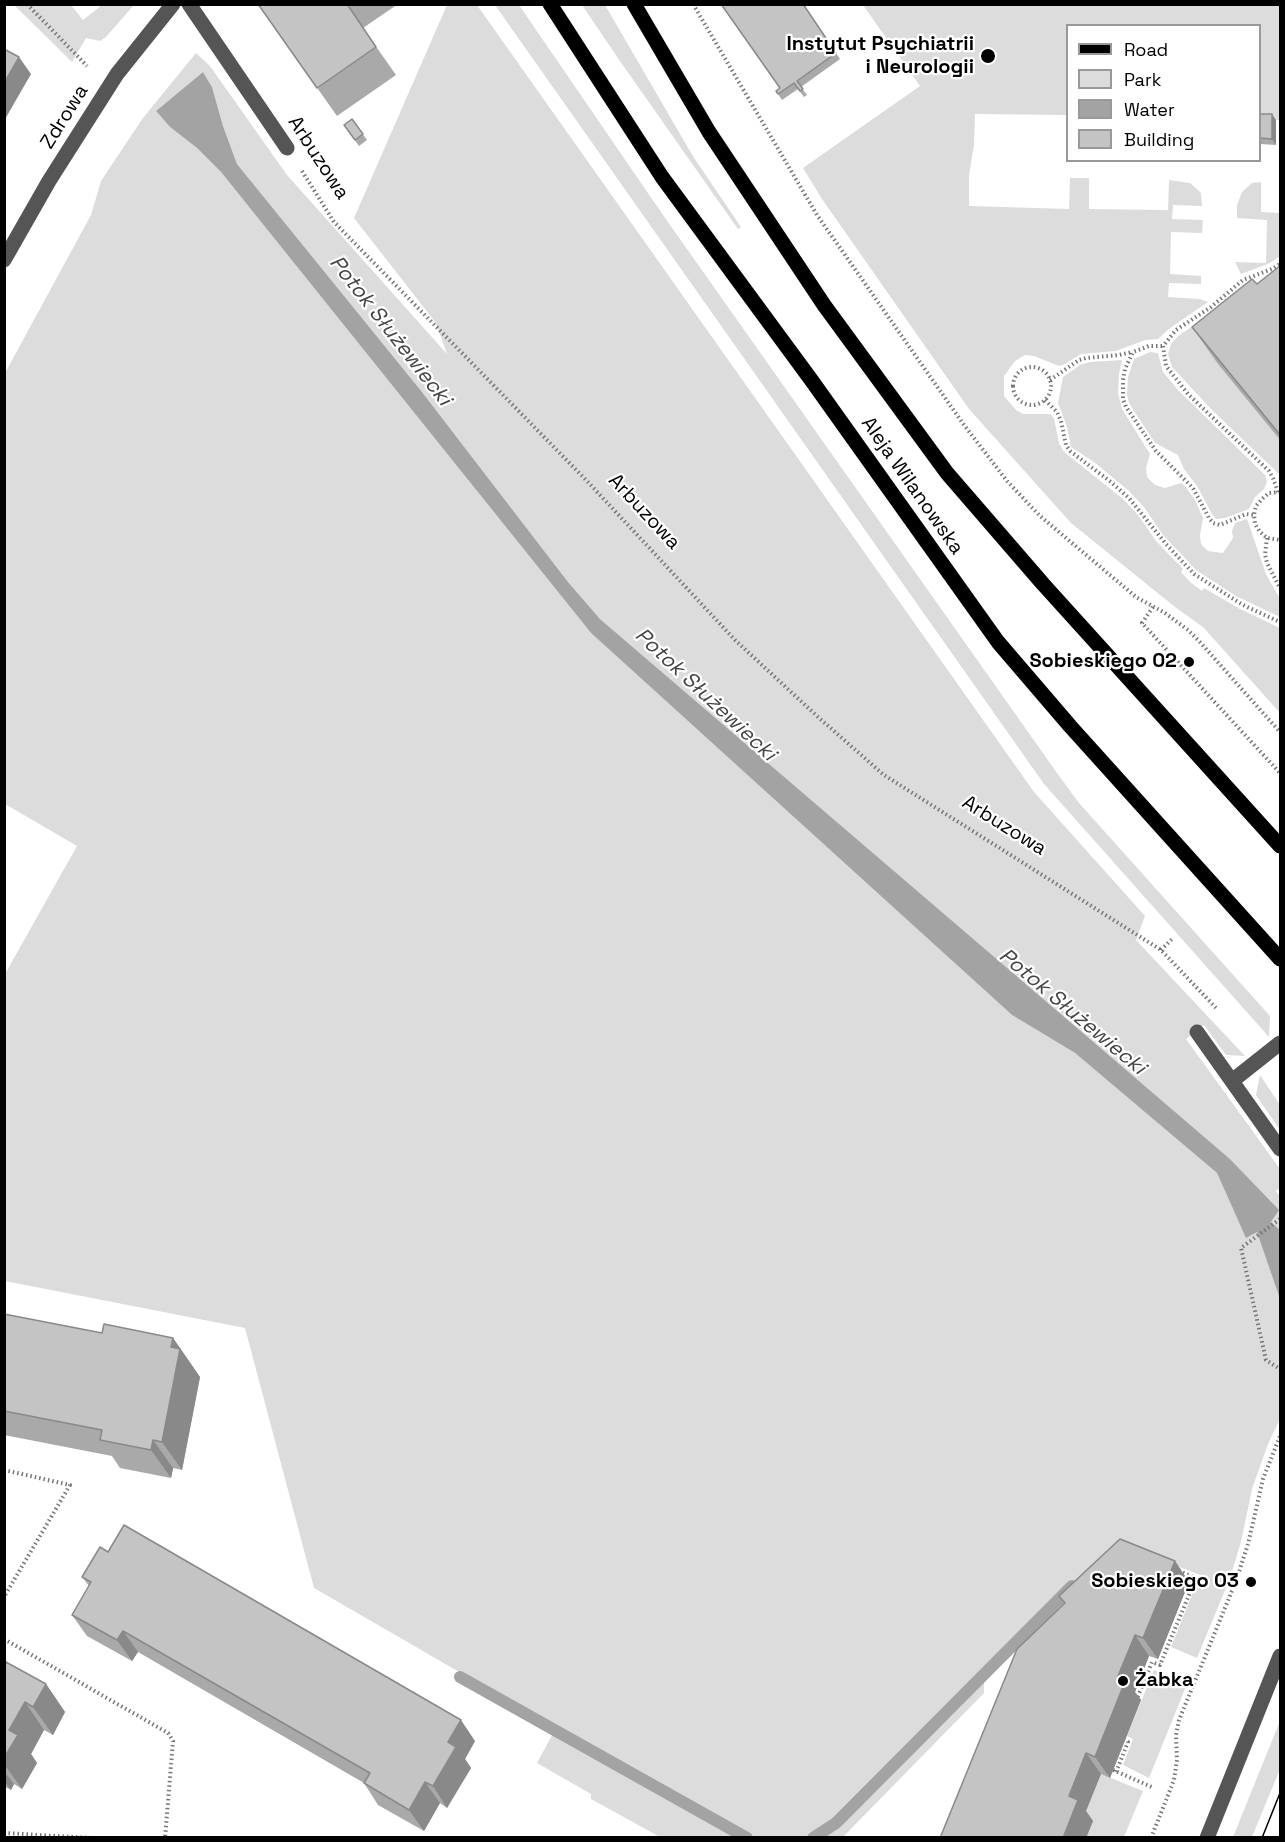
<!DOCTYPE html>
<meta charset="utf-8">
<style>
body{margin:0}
#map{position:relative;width:1285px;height:1842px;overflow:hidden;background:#fff;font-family:"Space Grotesk",sans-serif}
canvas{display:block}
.frame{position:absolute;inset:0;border:6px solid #000;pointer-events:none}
.legend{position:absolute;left:1066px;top:24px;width:195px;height:138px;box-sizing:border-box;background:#fff;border:2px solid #999;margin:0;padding:8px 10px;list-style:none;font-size:18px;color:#000}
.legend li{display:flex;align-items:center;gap:12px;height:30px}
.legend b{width:30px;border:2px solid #999}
</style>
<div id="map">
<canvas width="1285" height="1842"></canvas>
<div class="frame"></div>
<ul class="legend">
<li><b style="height:8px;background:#000"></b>Road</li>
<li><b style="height:16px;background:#dcdcdc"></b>Park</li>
<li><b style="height:16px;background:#a3a3a3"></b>Water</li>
<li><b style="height:16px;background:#c4c4c4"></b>Building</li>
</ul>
</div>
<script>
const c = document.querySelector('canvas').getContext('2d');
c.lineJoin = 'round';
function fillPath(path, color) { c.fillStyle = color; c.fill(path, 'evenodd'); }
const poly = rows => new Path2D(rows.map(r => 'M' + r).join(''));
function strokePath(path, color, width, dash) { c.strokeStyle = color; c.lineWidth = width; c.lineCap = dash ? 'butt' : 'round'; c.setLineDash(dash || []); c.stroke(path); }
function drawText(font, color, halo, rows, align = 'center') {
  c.font = font + ' "Space Grotesk",sans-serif'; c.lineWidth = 4.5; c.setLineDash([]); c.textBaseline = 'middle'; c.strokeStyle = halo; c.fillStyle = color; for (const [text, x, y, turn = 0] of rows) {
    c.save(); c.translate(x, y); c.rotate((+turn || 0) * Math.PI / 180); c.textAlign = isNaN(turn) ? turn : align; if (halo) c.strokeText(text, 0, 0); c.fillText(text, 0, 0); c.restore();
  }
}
fillPath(poly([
 [14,5,71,5,83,20,102,5,134,5,106,37,100,41,86,38,72,62],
 [447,5,477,5,1034,792,1145,916,1136,940,1245,1056,1226,1055,1204,1025,1186,1039,1280,1169,1280,1188,1276,1191,1280,1197,1280,1230,1271,1222,1278,1210,1230,1159,600,619,568,582,422,392,237,164,223,126,212,87,203,72,156,111,170,127,197,148,221,172,591,633,1012,1015,1075,1053,1217,1173,1246,1237,1257,1231,1280,1299,1280,1419,1268,1444,1252,1489,1241,1542,1230,1578,1197,1658,1171,1647,1200,1575,1137,1550,1038,1651,1025,1638,984,1677,984,1693,843,1837,660,1837,591,1799,591,1794,537,1763,556,1728,314,1588,245,1328,5,1281,5,974,77,846,5,804,5,373,91,215,101,181,143,118,196,53,210,66,287,175,447,354,436,323,354,218],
 [495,5,519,5,663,215,1057,773,1079,803,1270,1016,1269,1037,1044,784],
 [582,5,605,5,694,158,741,227,738,229,622,64],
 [863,5,1280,5,1280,120,1260,120,1260,26,1068,26,1067,115,975,114,974,145,969,175,969,206,1069,209,1070,178,1089,178,1089,209,1168,210,1169,180,1190,183,1201,193,1202,206,1173,205,1172,219,1203,220,1202,233,1171,232,1170,274,1201,276,1201,284,1169,283,1168,297,1200,299,1208,302,1170,328,1158,339,1145,340,1116,351,1081,354,1063,365,1059,366,1034,356,1025,355,1015,361,1004,376,1004,396,1016,410,1023,414,1050,414,1054,418,1059,443,1064,452,1123,499,1138,515,1156,541,1183,569,1181,572,1190,582,1202,591,1204,588,1240,609,1280,628,1280,713,1203,627,1175,607,1071,523,969,409,822,199,803,168,920,86],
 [1261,182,1261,212,1280,213,1280,256,1270,263,1241,274,1235,262,1266,263,1267,220,1237,218,1237,205,1242,192,1252,183],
 [1214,311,1280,440,1280,475,1213,411,1172,367,1168,354,1171,344,1177,337],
 [1150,352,1158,353,1163,372,1178,390,1265,475,1267,482,1264,489,1255,497,1249,509,1225,518,1216,519,1212,514,1197,486,1184,469,1178,455,1155,443,1134,411,1129,403,1127,394,1128,377,1134,359],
 [1122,360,1119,374,1118,393,1122,409,1150,454,1146,468,1147,477,1155,485,1165,488,1181,483,1185,486,1195,500,1203,518,1200,535,1201,544,1208,551,1223,553,1233,538,1232,531,1235,523,1247,519,1266,574,1280,599,1280,617,1236,596,1196,570,1163,535,1144,507,1129,491,1094,462,1071,447,1067,427,1058,403,1063,377,1080,365,1090,362],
 [1260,1075,1280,1105,1280,1130,1256,1095],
 [1154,1670,1187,1684,1149,1778,1123,1765,1133,1739,1127,1736],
 [1280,1721,1280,1769,1252,1837,1233,1837],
 [1101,1774,1143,1791,1124,1837,1075,1838]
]), '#dcdcdc');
fillPath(poly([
 [203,72,212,87,223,126,237,164,422,392,568,582,600,619,1230,1159,1279,1210,1271,1222,1280,1230,1280,1299,1257,1232,1246,1238,1217,1173,1075,1053,1012,1015,591,633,221,172,197,148,170,127,156,111]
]), '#a3a3a3');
strokePath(poly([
 [460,1677,747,1838],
 [813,1838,836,1823,1072,1586]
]), '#a3a3a3', 12);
strokePath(poly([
 [27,4,87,66],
 [693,4,817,215,964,425,1007,481,1040,516,1136,597,1165,613,1188,630,1199,641,1280,732],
 [302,171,334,222,587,481,735,640,818,717,884,775,1161,950,1217,1009],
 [1162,346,1149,346,1133,352,1125,369,1123,380,1123,399,1126,407,1156,451,1193,488,1209,518,1213,523,1220,525,1246,514,1254,515],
 '1013 386a19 19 0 1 1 38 0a19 19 0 1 1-38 0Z',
 [1050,380,1079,360,1086,358,1119,355,1132,352],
 [1045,400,1057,412,1061,421,1066,445,1070,451,1111,482,1129,498,1166,544,1194,574,1243,605,1280,622],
 [1278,492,1273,478,1269,471,1188,394,1166,366,1163,346,1176,330,1211,307,1243,280,1272,269,1280,264],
 [1280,492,1269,493,1262,499,1256,506,1254,515,1255,524,1260,532,1267,538,1280,540],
 [1267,538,1265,554,1267,563,1280,588],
 [1153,607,1142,623,1280,773],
 [1161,950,1173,938],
 [1280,1219,1241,1248,1266,1360,1280,1369],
 [4,1470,70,1485,4,1597],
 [4,1639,168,1733,173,1741,165,1838],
 [1136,1701,1152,1662,1160,1665,1196,1578,1179,1571],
 [1113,1770,1154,1788],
 [1116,1772,1128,1742,1121,1738],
 [4,1833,92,1838],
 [1151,1838,1174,1780,1177,1760,1176,1735,1179,1720,1236,1581,1248,1544,1263,1479,1280,1436]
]), '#777', 4, [1.5, 3]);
strokePath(poly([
 [189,4,287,148],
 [4,260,49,181,117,74,173,4],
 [1197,1032,1280,1149],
 [1232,1081,1280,1043],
 [1207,1838,1280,1656]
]), '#555', 15);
strokePath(poly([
 [550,4,662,177,812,381,998,642,1070,726,1280,959],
 [634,4,709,132,824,305,947,473,1043,584,1280,846]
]), '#000', 15);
strokePath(poly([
 [1262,1838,1280,1793]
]), '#000', 1.5);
fillPath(poly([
 [258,4,398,4,363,28,396,75,337,116],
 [803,4,840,59,801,87,807,95,804,97,798,89,782,100,776,91,780,88],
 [1260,114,1276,120,1276,145,1260,144],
 [352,119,367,140,359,146,344,125],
 [1281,265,1281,441,1218,364,1192,327,1257,284],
 [4,1314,102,1333,173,1338,200,1377,182,1470,173,1468,171,1478,120,1468,112,1456,4,1435],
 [108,1552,475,1741,465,1759,471,1768,447,1808,440,1803,424,1831,378,1805,364,1783,138,1652,132,1661,87,1636,72,1615,89,1586,82,1577],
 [1175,1561,1189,1582,1158,1659,1149,1656,1135,1692,1141,1700,1110,1778,1101,1774,1086,1811,1093,1821,1086,1838,940,1838,1064,1604,1059,1596],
 [4,1661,46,1684,65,1712,53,1735,44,1730,31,1754,37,1763,22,1789,14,1784,11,1790,4,1786]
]), '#a9a9a9');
fillPath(poly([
 [19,57,31,74,4,121,4,83],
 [1272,114,1276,120,1276,145,1272,139],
 [173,1338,200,1377,182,1470,162,1442],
 [153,1440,173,1468,171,1478,151,1450],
 [1175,1561,1189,1582,1158,1659,1143,1638],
 [123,1631,138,1652,132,1661,117,1640],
 [1135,1635,1149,1656,1135,1692,1141,1700,1110,1778,1095,1757,1118,1676],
 [46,1684,65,1712,53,1735,33,1707],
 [25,1702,44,1730,31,1754,37,1763,22,1789,4,1764,4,1758,9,1730],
 [461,1720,475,1741,465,1759,471,1768,447,1808,433,1786,448,1742],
 [1086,1753,1101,1774,1086,1811,1093,1821,1086,1838,1063,1838,1069,1796],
 [4,1771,14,1784,11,1790,4,1781],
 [425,1782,440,1803,424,1831,409,1810]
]), '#898989');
const building = poly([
 [258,4,347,4,376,47,317,88,258,4],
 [721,4,803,4,836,53,797,81,803,89,800,91,794,83,778,94,776,91,780,88,721,4],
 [4,49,19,57,4,83,4,49],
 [1260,114,1272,114,1272,139,1260,138,1260,114],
 [352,119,363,134,355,140,344,125,352,119],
 [1281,265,1281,436,1192,327,1252,279,1257,284,1281,265],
 [4,1314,102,1333,104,1324,173,1338,171,1347,180,1349,162,1442,153,1440,151,1450,100,1440,102,1430,4,1411,4,1314],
 [124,1525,461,1720,448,1742,456,1747,433,1786,425,1782,409,1810,364,1783,370,1773,123,1631,117,1640,72,1615,91,1582,82,1577,100,1547,108,1552,124,1525],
 [1120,1539,1175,1561,1143,1638,1135,1635,1118,1676,1126,1679,1095,1757,1086,1753,1069,1796,1078,1800,1063,1838,940,1838,1017,1649,1065,1603,1059,1596,1120,1539],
 [4,1661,46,1684,33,1707,25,1702,9,1730,18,1735,4,1758,4,1661]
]);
fillPath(building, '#c4c4c4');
strokePath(building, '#898989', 1.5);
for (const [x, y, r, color] of [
 [988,56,8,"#000"],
 [1189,662,6,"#000"],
 [1251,1582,6,"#000"],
 [1123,1681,6,"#000"]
]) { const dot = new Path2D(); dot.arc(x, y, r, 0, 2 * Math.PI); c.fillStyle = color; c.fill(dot); strokePath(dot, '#fff', 2); }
drawText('bold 20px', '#000', '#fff', [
 ["Instytut Psychiatrii",974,45],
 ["i Neurologii",974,68],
 ["Sobieskiego 02",1177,662],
 ["Sobieskiego 03",1239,1582],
 ["Żabka",1135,1681,"left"]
], 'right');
drawText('20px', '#000', '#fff', [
 ["Zdrowa",65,117,-58],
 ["Arbuzowa",318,158,57],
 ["Aleja Wilanowska",912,486,55],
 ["Arbuzowa",644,512,47],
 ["Arbuzowa",1004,826,32]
]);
drawText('italic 21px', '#444', '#fff', [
 ["Potok Służewiecki",390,331,52],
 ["Potok Służewiecki",705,695,43],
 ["Potok Służewiecki",1072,1012,40]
]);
</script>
